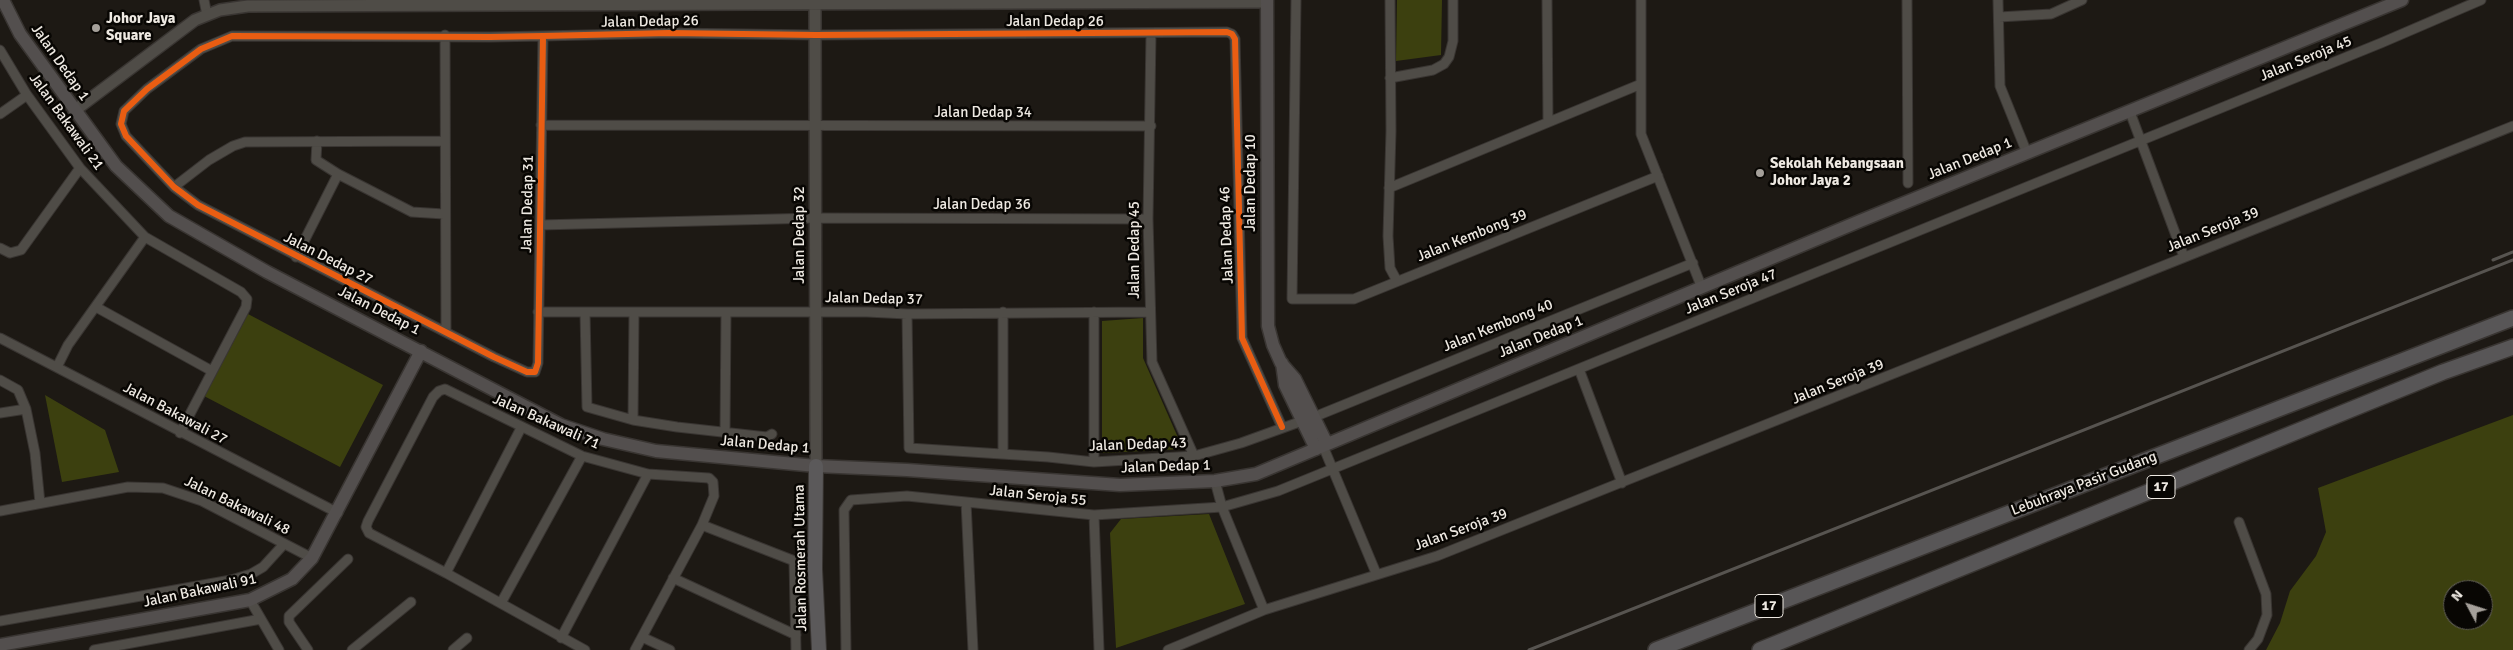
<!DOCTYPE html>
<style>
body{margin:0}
#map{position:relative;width:2513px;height:650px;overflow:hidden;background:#1d1914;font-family:Signika,sans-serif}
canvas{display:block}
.north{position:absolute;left:2443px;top:580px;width:50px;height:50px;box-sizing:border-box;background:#080603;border:1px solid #64615c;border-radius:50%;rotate:310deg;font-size:14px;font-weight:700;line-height:20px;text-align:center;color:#eee9e2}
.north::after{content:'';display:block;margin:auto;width:18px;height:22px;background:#a5a09a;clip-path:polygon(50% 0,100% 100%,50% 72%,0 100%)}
</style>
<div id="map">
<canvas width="2513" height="650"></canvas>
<div class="north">N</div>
</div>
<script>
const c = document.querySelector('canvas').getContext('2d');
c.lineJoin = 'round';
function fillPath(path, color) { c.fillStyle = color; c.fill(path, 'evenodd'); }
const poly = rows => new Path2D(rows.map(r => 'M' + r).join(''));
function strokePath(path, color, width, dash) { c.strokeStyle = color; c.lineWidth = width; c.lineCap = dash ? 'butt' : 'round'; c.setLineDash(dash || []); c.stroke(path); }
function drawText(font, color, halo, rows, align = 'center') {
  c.font = font + ' Signika,sans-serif'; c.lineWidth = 5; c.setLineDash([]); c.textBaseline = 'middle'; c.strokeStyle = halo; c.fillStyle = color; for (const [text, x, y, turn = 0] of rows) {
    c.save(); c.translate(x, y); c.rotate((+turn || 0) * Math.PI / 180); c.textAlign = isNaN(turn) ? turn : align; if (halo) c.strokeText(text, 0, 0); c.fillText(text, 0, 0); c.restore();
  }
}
fillPath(poly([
 [1397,0,1442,0,1441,55,1396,61],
 [248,314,383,385,340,467,204,396],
 [1143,318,1143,358,1183,449,1102,453,1102,321],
 [45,395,105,430,119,472,62,482],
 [2513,415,2513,650,2266,650,2280,623,2290,591,2316,556,2326,532,2318,488],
 [2453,590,2483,590,2483,620,2453,620],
 [1209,514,1245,604,1116,648,1110,533,1121,519]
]), '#3c400f');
const minor = poly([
 [204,0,207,15],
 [1296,0,1292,299,1354,299,1658,176],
 [1390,0,1391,131,1388,236,1390,268,1397,281],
 [1547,0,1548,121],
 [1641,0,1641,134,1702,288],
 [1907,0,1908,183],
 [1998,0,2000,86,2027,153],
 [1999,17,2051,14,2082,0],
 [1151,34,1148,219,1152,362,1194,456],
 [445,35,446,332],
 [543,36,538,363,535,372,527,372,494,357,198,205,174,187,126,136,121,124,124,111,147,89,201,49,232,36,490,37,543,36,669,33,816,35,1227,32,1232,34,1235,39,1242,338,1282,427],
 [0,50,27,95,80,168,145,237,241,292,247,299,246,307,180,433],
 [1390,78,1433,70,1444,64,1449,57,1453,41,1453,0],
 [2130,112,2184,257],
 [0,114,27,95],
 [541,125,1151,126],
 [317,141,316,160,338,174,412,212,444,214],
 [174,187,209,160,233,146,245,142,444,141],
 [1389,188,1641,84],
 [540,225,815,218,1148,219],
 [0,248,10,253,21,250,80,168],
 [296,257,338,174],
 [96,307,212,371],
 [538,312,867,312,907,314,1149,312],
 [585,312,587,407,633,420,677,427,767,437,772,434],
 [1003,312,1003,454],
 [1094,312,1094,462],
 [907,314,909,448,1048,457,1094,462,1194,456,1241,443,1302,421],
 [0,338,338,513],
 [57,367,68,345,145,237],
 [1579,369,1622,483],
 [0,380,18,390,26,409,35,453,40,503],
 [0,413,26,409],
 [1314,417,1693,263],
 [633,420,634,312],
 [725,433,726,312],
 [1323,446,1376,573],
 [1215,481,1222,507,1264,610],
 [966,502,973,650],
 [0,511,128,487,163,488,202,501,312,558],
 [1094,515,1099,650],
 [2239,522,2266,594,2267,615,2258,639,2249,650],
 [702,525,815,569],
 [794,562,796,650],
 [446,573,521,428],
 [673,578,796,635],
 [250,600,279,650],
 [501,603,582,456],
 [0,621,231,580,251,574,263,567,284,544],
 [642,637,670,650],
 [561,638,648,474],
 [94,650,261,619],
 [308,650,289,622,289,616,348,559],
 [352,650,411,602],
 [453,650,467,638],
 [585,650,446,573,369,533,366,527,368,521,433,397,439,391,445,389,582,456,648,474,709,478,713,482,714,496,702,525,635,650],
 [846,650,844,510,851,500,907,496,1094,515,1222,507,1278,491,2381,43,2481,0],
 [1168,650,1264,610,1437,556,2513,126]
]);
const tertiary = poly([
 [815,4,816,466],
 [74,111,195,20,220,10,248,6,1267,2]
]);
const secondary = poly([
 [3,0,20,34,116,166,169,216,267,272,561,425,603,439,656,451,816,466,907,470,1120,485,1215,481,1256,474,1860,221,2402,0],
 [1267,0,1268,326,1273,345,1281,363,1295,379,1327,444],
 [1282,363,1285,385,1316,449],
 [0,645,250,600,292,579,312,558,421,351]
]);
const primary = poly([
 [816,466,815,569,819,650]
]);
const trunk = poly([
 [1656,650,2513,318],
 [1760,650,2443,372,2513,347]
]);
strokePath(minor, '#393532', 11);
strokePath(tertiary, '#393532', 14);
strokePath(secondary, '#393532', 15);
strokePath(primary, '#393532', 16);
strokePath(trunk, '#393532', 18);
strokePath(minor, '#4f4c47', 9);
strokePath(tertiary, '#4f4c47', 11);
strokePath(secondary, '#534f4e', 12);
strokePath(primary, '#5b595a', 14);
strokePath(trunk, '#585657', 15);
strokePath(poly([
 [2493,260,2513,252],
 [1529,650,2513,260]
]), '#575450', 3);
strokePath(poly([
 [543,36,538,363,535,372,527,372,494,357,198,205,174,187,126,136,121,124,124,111,147,89,201,49,232,36,490,37,543,36,669,33,816,35,1227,32,1232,34,1235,39,1242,338,1282,427]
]), '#e95d12', 6);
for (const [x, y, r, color] of [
 [96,28,5,"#a5a09a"],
 [1760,173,5,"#a5a09a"]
]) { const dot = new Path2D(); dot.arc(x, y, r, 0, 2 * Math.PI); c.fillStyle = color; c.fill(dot); strokePath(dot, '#080603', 2); }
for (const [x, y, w] of [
 [2161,487,28],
 [1769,606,28]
]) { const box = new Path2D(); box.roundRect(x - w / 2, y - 11.5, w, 23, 4); c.fillStyle = '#080603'; c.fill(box); strokePath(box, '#eee9e2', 1); }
drawText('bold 14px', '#eee9e2', null, [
 ["17",2161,487],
 ["17",1769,606]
]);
drawText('bold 15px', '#eee9e2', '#080603', [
 ["Johor Jaya",106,19],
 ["Square",106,36],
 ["Sekolah Kebangsaan",1770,164],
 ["Johor Jaya 2",1770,181]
], 'left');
drawText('15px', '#eee9e2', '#080603', [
 ["Jalan Dedap 26",650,22,-1],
 ["Jalan Dedap 26",1055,22],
 ["Jalan Seroja 45",2306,59,-22],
 ["Jalan Dedap 1",60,63,55],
 ["Jalan Dedap 34",983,113],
 ["Jalan Bakawali 21",66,122,54],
 ["Jalan Dedap 1",1970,159,-22],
 ["Jalan Dedap 10",1251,183,-90],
 ["Jalan Dedap 31",528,204,-89],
 ["Jalan Dedap 36",982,205],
 ["Jalan Seroja 39",2213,230,-22],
 ["Jalan Dedap 32",800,235,-90],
 ["Jalan Dedap 46",1227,235,-92],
 ["Jalan Kembong 39",1472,236,-22],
 ["Jalan Dedap 45",1135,250,-90],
 ["Jalan Dedap 27",328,259,27],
 ["Jalan Seroja 47",1731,292,-22],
 ["Jalan Dedap 37",874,299,1],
 ["Jalan Dedap 1",379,311,27],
 ["Jalan Kembong 40",1498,326,-22],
 ["Jalan Dedap 1",1541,337,-22],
 ["Jalan Seroja 39",1838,382,-22],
 ["Jalan Bakawali 27",175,414,28],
 ["Jalan Bakawali 71",546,422,24],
 ["Jalan Dedap 1",765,445,5],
 ["Jalan Dedap 43",1138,445,-2],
 ["Jalan Dedap 1",1166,467,-2],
 ["Lebuhraya Pasir Gudang",2084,484,-21],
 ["Jalan Seroja 55",1038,496,6],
 ["Jalan Bakawali 48",237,506,26],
 ["Jalan Seroja 39",1461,530,-20],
 ["Jalan Rosmerah Utama",801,558,-91],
 ["Jalan Bakawali 91",200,591,-12]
]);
</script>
